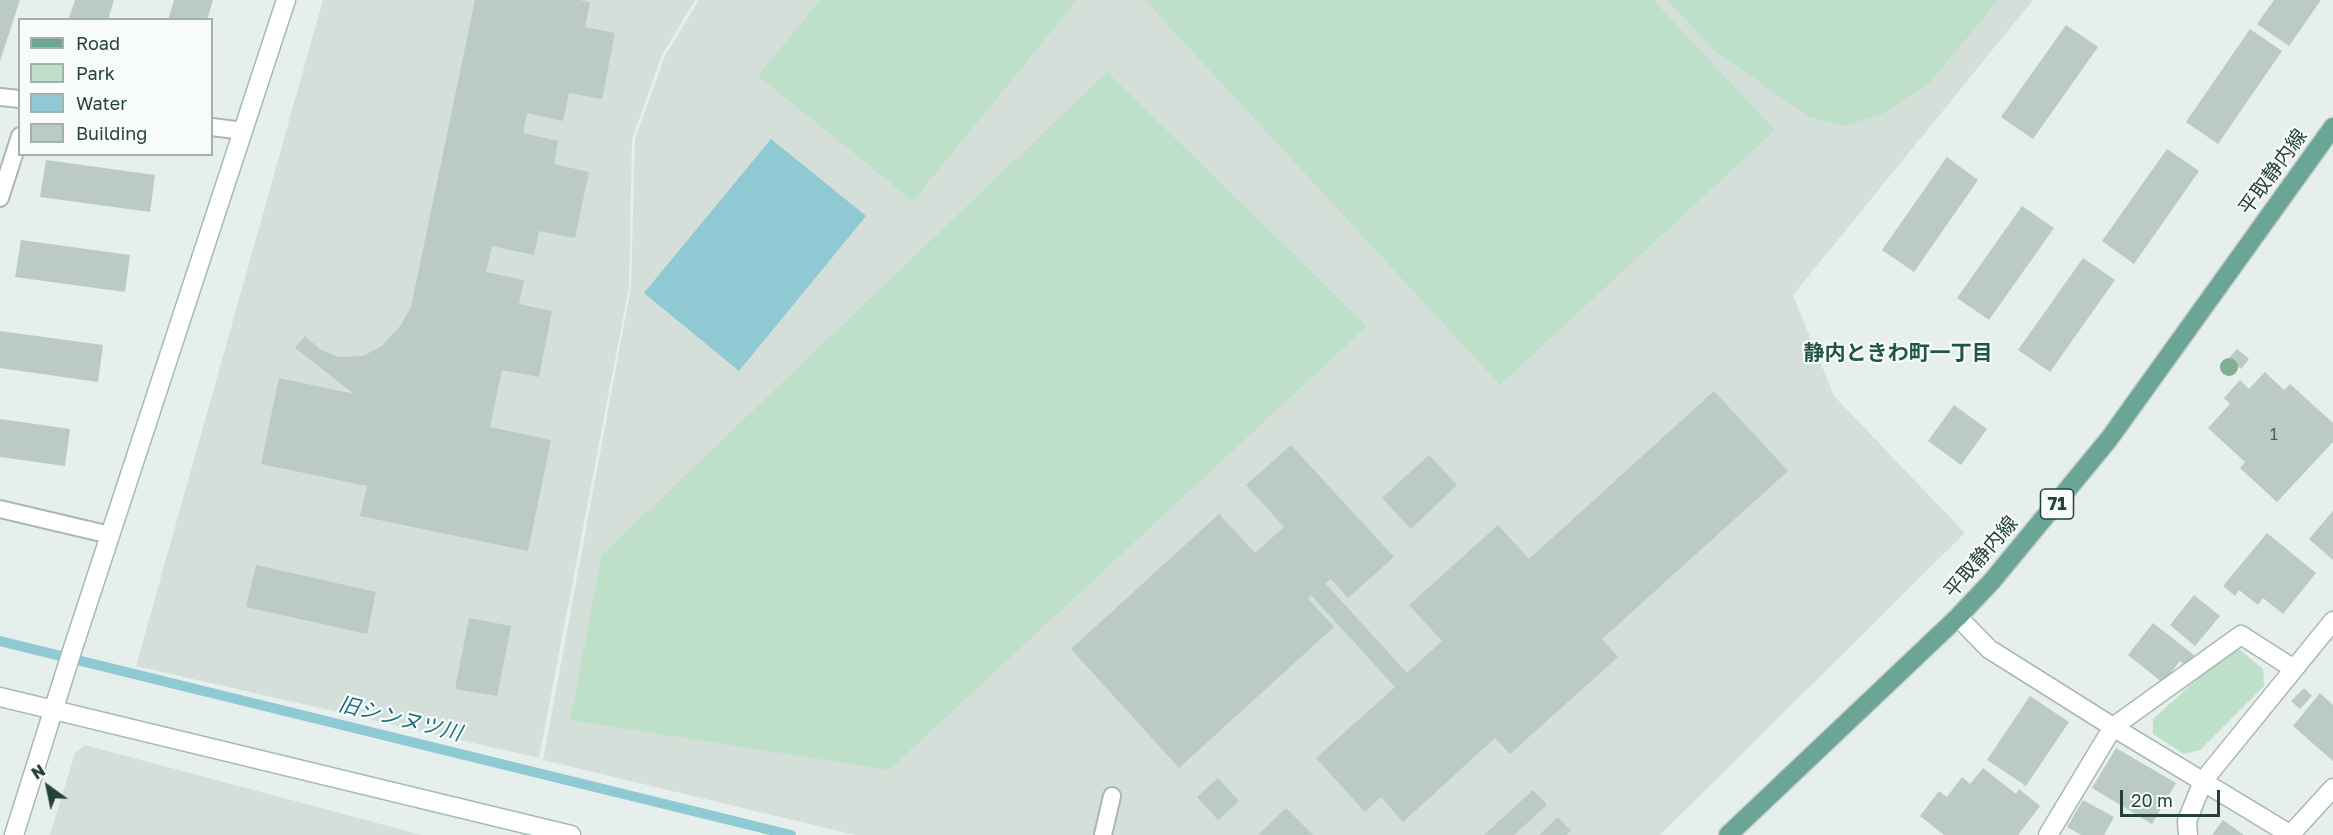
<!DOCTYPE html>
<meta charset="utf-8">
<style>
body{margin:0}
#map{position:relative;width:2333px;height:835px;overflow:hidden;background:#e6efeb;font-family:"Golos Text",sans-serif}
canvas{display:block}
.legend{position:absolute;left:18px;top:18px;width:195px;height:138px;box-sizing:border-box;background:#f7fbf9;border:2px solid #a3b1ad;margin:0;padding:8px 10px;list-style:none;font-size:18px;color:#24423a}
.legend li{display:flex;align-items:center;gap:12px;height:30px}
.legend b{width:30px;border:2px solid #a3b1ad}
.north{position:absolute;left:18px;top:757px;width:60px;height:60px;-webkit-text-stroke:4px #f7fbf9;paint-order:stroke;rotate:327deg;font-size:16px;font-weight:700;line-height:24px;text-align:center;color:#24423a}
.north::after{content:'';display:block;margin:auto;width:21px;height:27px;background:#24423a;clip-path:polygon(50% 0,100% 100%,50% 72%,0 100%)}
.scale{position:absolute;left:2120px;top:790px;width:100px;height:27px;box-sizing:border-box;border:3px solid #24423a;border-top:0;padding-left:8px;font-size:18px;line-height:21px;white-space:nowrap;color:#24423a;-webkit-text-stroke:4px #f7fbf9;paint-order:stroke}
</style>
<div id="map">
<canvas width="2333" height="835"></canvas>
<ul class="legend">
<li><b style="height:8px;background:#6aa596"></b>Road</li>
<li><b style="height:16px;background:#bfe0c8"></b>Park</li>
<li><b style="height:16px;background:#8ec9d4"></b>Water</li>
<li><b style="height:16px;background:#bbcac4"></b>Building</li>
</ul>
<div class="north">N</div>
<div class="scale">20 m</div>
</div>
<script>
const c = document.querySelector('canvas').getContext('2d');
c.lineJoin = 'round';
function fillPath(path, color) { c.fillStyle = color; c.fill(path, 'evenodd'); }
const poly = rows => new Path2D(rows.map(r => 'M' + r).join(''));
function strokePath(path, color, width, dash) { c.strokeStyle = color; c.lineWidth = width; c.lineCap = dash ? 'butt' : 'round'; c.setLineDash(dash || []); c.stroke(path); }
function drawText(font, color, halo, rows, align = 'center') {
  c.font = font + ' "Golos Text","Noto Sans JP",sans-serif'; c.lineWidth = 4.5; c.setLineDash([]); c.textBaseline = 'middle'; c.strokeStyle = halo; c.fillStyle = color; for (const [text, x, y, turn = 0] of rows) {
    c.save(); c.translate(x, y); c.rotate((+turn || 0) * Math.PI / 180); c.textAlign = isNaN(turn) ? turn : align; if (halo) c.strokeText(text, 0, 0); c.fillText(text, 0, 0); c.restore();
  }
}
fillPath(poly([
 [323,0,695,0,662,55,632,139,629,287,539,758,136,666],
 [699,0,2033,0,1793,295,1834,396,1965,533,1660,835,855,835,543,760,631,287,635,139,665,56],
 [85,745,422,835,50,835,75,753]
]), '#d4dfda');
fillPath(poly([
 [820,0,1077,0,913,201,758,76],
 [1145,0,1653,0,1775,130,1500,385],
 [1667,0,1998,0,1928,85,1884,113,1845,126,1810,117,1717,53],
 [1107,72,1367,326,889,770,570,720,602,555],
 [2229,650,2240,650,2263,669,2264,686,2200,750,2184,754,2153,734,2153,719]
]), '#bfe0c8');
fillPath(poly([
 [771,139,866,216,739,371,644,293]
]), '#8ec9d4');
strokePath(poly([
 [0,641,791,835]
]), '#8ec9d4', 10);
fillPath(poly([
 [0,0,20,0,0,61],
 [75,0,114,0,108,20,68,20],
 [174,0,213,0,207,20,168,20],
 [475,0,579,0,590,2,585,27,615,33,602,99,569,93,563,121,527,113,523,133,558,141,554,164,589,172,575,238,539,231,534,255,492,246,486,272,524,280,519,304,552,311,539,377,502,370,490,427,551,440,528,551,360,516,367,486,261,464,279,378,354,394,295,348,305,336,320,349,339,357,363,356,382,346,401,325,411,307],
 [2274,0,2321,0,2289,46,2257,24],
 [2066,25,2098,47,2033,139,2001,117],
 [2250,29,2282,51,2218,144,2186,122],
 [2167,149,2199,171,2134,264,2102,241],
 [1947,157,1978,180,1914,272,1882,250],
 [46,160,155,175,150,212,40,197],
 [2022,206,2054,228,1989,320,1957,298],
 [21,240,130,255,125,292,15,277],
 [2083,258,2115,280,2050,372,2018,350],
 [0,331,103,345,98,382,0,368],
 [2237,349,2249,359,2241,369,2228,359],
 [2265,372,2284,390,2290,384,2333,423,2333,442,2277,502,2240,468,2245,462,2208,428,2230,404,2224,398,2240,380,2249,389],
 [1714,391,1788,471,1602,639,1618,657,1510,754,1495,738,1403,822,1381,797,1365,812,1316,758,1395,687,1311,595,1308,599,1334,627,1179,768,1071,649,1219,514,1255,553,1284,527,1246,485,1291,445,1394,557,1348,598,1331,579,1325,583,1407,673,1442,641,1409,605,1498,525,1529,559],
 [1954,405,1987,429,1961,465,1928,441],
 [0,419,70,429,65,466,0,457],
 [1429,455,1457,485,1411,529,1382,498],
 [2333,511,2333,560,2309,539],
 [2267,533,2316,573,2283,614,2263,598,2258,605,2239,590,2235,596,2223,586],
 [256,565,376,592,367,634,246,607],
 [2194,595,2220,616,2195,646,2170,625],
 [469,618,511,626,497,696,455,689],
 [2153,623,2194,655,2186,666,2180,661,2163,683,2128,655],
 [2304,688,2312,696,2300,709,2291,701],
 [2320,693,2333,705,2333,761,2293,726],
 [2030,696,2069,722,2026,786,1987,760],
 [2116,748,2176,783,2152,824,2092,788],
 [1983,768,2016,794,2019,789,2040,806,2018,835,1944,835,1920,816,1939,791,1947,797,1962,777,1970,784],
 [1218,778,1239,801,1218,820,1197,797],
 [1533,790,1547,805,1514,835,1484,835],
 [2083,800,2114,817,2104,835,2081,835,2067,827],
 [1286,808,1313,835,1258,835],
 [1558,817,1571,831,1566,835,1539,835],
 [2223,820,2244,835,2212,835]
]), '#bbcac4');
const lane = poly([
 [0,97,20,99],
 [212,127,243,131],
 [0,198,20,136],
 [0,509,110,535],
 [1103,835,1112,796]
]);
const street = poly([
 [1958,617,1989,649,2113,727,2291,835],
 [2048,835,2113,727,2241,635,2294,669],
 [2188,835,2187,821,2203,781,2333,621],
 [2290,835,2333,788]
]);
const secondary = poly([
 [0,697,571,835],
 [14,835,72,651,286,0]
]);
const primary = poly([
 [1728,835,1958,617,1992,581,2109,439,2333,127]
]);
strokePath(lane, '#a8b8b2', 20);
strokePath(street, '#a8b8b2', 21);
strokePath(secondary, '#a4bbb3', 21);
strokePath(primary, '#c2cac8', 21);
strokePath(lane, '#fff', 16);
strokePath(street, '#fff', 18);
strokePath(secondary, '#fff', 18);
strokePath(primary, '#6aa596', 18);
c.fillStyle = '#80af93';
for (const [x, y] of [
 [2229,367]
]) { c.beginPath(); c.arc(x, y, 9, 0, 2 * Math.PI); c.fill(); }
drawText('16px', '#4a645c', null, [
 ["1",2274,435]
]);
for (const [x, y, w] of [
 [2057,504,33]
]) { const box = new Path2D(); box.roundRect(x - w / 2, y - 15, w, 30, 4.5); c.fillStyle = '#f7fbf9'; c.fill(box); strokePath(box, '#24423a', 1.5); }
drawText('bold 18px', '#24423a', null, [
 ["71",2057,504]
]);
drawText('20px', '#24423a', '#f7fbf9', [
 ["平取静内線",2273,172,-54],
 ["平取静内線",1981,557,-49]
]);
drawText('bold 21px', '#1f5548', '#f7fbf9', [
 ["静内ときわ町一丁目",1898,353]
]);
drawText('italic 21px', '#1c6f80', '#f7fbf9', [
 ["旧シンヌツ川",400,719,14]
]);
</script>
